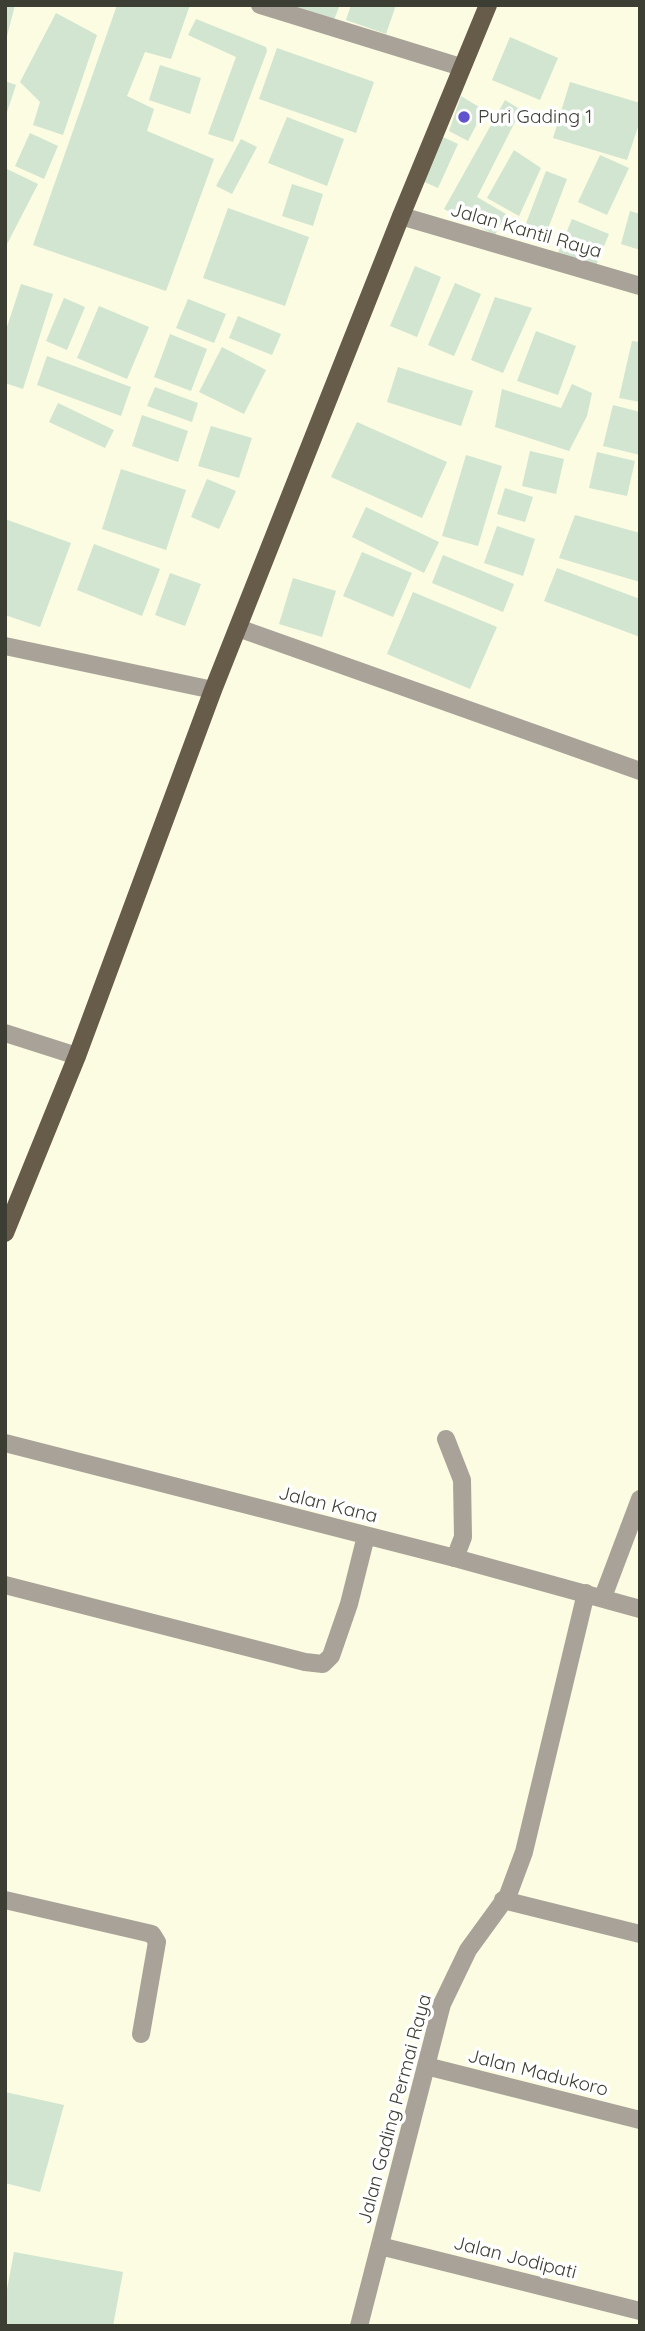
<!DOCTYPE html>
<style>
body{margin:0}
#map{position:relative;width:645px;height:2331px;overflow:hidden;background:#fbfce1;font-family:Quicksand,sans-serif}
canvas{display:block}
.frame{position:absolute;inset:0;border:7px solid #3d3e33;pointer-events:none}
</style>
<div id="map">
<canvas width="645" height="2331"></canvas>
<div class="frame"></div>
</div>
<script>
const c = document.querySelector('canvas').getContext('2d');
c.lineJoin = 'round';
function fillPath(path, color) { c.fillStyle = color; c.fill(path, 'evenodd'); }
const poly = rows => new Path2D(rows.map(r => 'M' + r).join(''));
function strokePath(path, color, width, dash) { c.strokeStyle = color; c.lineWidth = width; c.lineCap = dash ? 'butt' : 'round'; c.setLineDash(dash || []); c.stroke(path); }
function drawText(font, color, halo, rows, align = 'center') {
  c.font = font + ' Quicksand,sans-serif'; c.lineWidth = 7; c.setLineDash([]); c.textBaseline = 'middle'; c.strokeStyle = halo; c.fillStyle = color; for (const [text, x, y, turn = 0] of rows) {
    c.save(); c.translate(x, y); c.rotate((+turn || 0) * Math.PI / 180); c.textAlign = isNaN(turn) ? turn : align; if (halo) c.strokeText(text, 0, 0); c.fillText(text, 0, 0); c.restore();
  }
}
fillPath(poly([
 [5,5,15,5,6,40,5,40],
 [117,5,190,5,171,59,145,52,127,96,154,109,147,131,214,159,166,291,33,245],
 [292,5,340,5,333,22],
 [351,5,396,5,386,34,346,20],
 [56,13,97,35,63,135,33,125,40,102,20,82],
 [196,19,266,47,267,51,233,142,208,134,236,57,188,35],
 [510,37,558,58,540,100,492,80],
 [277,48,374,82,356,133,259,99],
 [160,65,201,78,190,114,149,100],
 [5,81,16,85,6,115,5,115],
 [570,82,640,103,640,121,627,160,553,138],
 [461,96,484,110,468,141,449,131],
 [505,100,521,110,477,197,506,214,495,235,444,209],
 [287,117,344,139,327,186,268,163],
 [30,133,58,146,44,179,15,166],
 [441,136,458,144,438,188,422,181],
 [241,139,257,147,232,194,216,186],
 [514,150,541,168,519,216,487,198],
 [600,155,629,168,607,215,578,202],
 [5,168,38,184,5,248],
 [546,171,567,179,543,242,522,234],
 [292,184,323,194,313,226,282,216],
 [228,208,309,237,285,306,203,278],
 [630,211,640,214,640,250,621,244],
 [572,219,609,234,595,268,558,253],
 [415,266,441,277,417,337,390,326],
 [455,283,481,294,454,356,428,345],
 [21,284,53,294,23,389,5,383,5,333],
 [495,297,532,308,503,373,471,360],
 [64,298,85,307,67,350,46,341],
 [188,299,226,314,214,343,176,328],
 [99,306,149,327,127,379,77,358],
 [238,316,281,334,272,355,229,338],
 [536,331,576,346,558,395,517,381],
 [170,334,207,349,191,391,154,377],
 [632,341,640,342,640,402,619,398],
 [222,347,266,370,244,414,199,392],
 [47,356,131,387,121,416,37,385],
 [398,367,473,391,461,426,387,402],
 [572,384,592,393,587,416,569,451,495,427,502,389,561,408],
 [155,387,198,403,192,422,147,406],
 [58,403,114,430,105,448,49,422],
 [613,405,640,412,640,455,603,446],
 [142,415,188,431,178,462,132,446],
 [357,422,447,462,422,518,331,477],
 [211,426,252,438,239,478,198,466],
 [530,451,564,459,556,494,522,486],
 [597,452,635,461,627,496,589,488],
 [466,455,502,466,478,546,442,536],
 [121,469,186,490,166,550,102,529],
 [207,479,236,491,219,529,191,517],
 [505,488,533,497,525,522,497,514],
 [366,507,439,542,424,573,352,537],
 [575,515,640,533,640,582,559,558],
 [5,519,71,543,40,627,5,615],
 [497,526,535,539,523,576,484,563],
 [94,544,160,569,142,616,77,590],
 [362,552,412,573,393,617,343,596],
 [443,555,514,584,503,612,432,583],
 [557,568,640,599,640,637,544,601],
 [170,573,201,584,185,626,155,615],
 [293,578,336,591,322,637,279,624],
 [413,592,497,627,470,689,387,654],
 [5,2092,64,2105,40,2192,5,2183],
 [14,2252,123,2272,113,2326,5,2326,5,2300]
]), '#d1e5d1');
strokePath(poly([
 [446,1439,462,1480,463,1537,455,1558],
 [5,1900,152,1934,157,1942,141,2034]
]), '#a9a298', 18);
strokePath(poly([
 [260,5,461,67],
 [401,216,640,286],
 [238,628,640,771],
 [5,646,213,690],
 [5,1033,77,1056],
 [5,1443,455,1558,640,1609],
 [5,1585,305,1662,323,1664,331,1656,349,1604,366,1536],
 [603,1597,640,1499],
 [503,1900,640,1934],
 [426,2066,640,2120],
 [380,2246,640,2311],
 [359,2326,442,2004,468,1950,508,1895,524,1852,586,1593]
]), '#a9a298', 18);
strokePath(poly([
 [5,1233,77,1056,213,690,401,216,488,5]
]), '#675b4a', 18);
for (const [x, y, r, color] of [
 [464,117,7,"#6054cd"]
]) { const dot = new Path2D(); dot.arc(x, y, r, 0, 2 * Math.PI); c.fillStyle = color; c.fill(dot); strokePath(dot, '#fff', 2.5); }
drawText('19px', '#3d3e33', '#fff', [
 ["Puri Gading 1",478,117]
], 'left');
drawText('19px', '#3d3e33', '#fff', [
 ["Jalan Kantil Raya",526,231,16],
 ["Jalan Kana",328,1505,14],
 ["Jalan Madukoro",538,2073,14],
 ["Jalan Gading Permai Raya",395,2109,-75],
 ["Jalan Jodipati",515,2258,14]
]);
</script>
